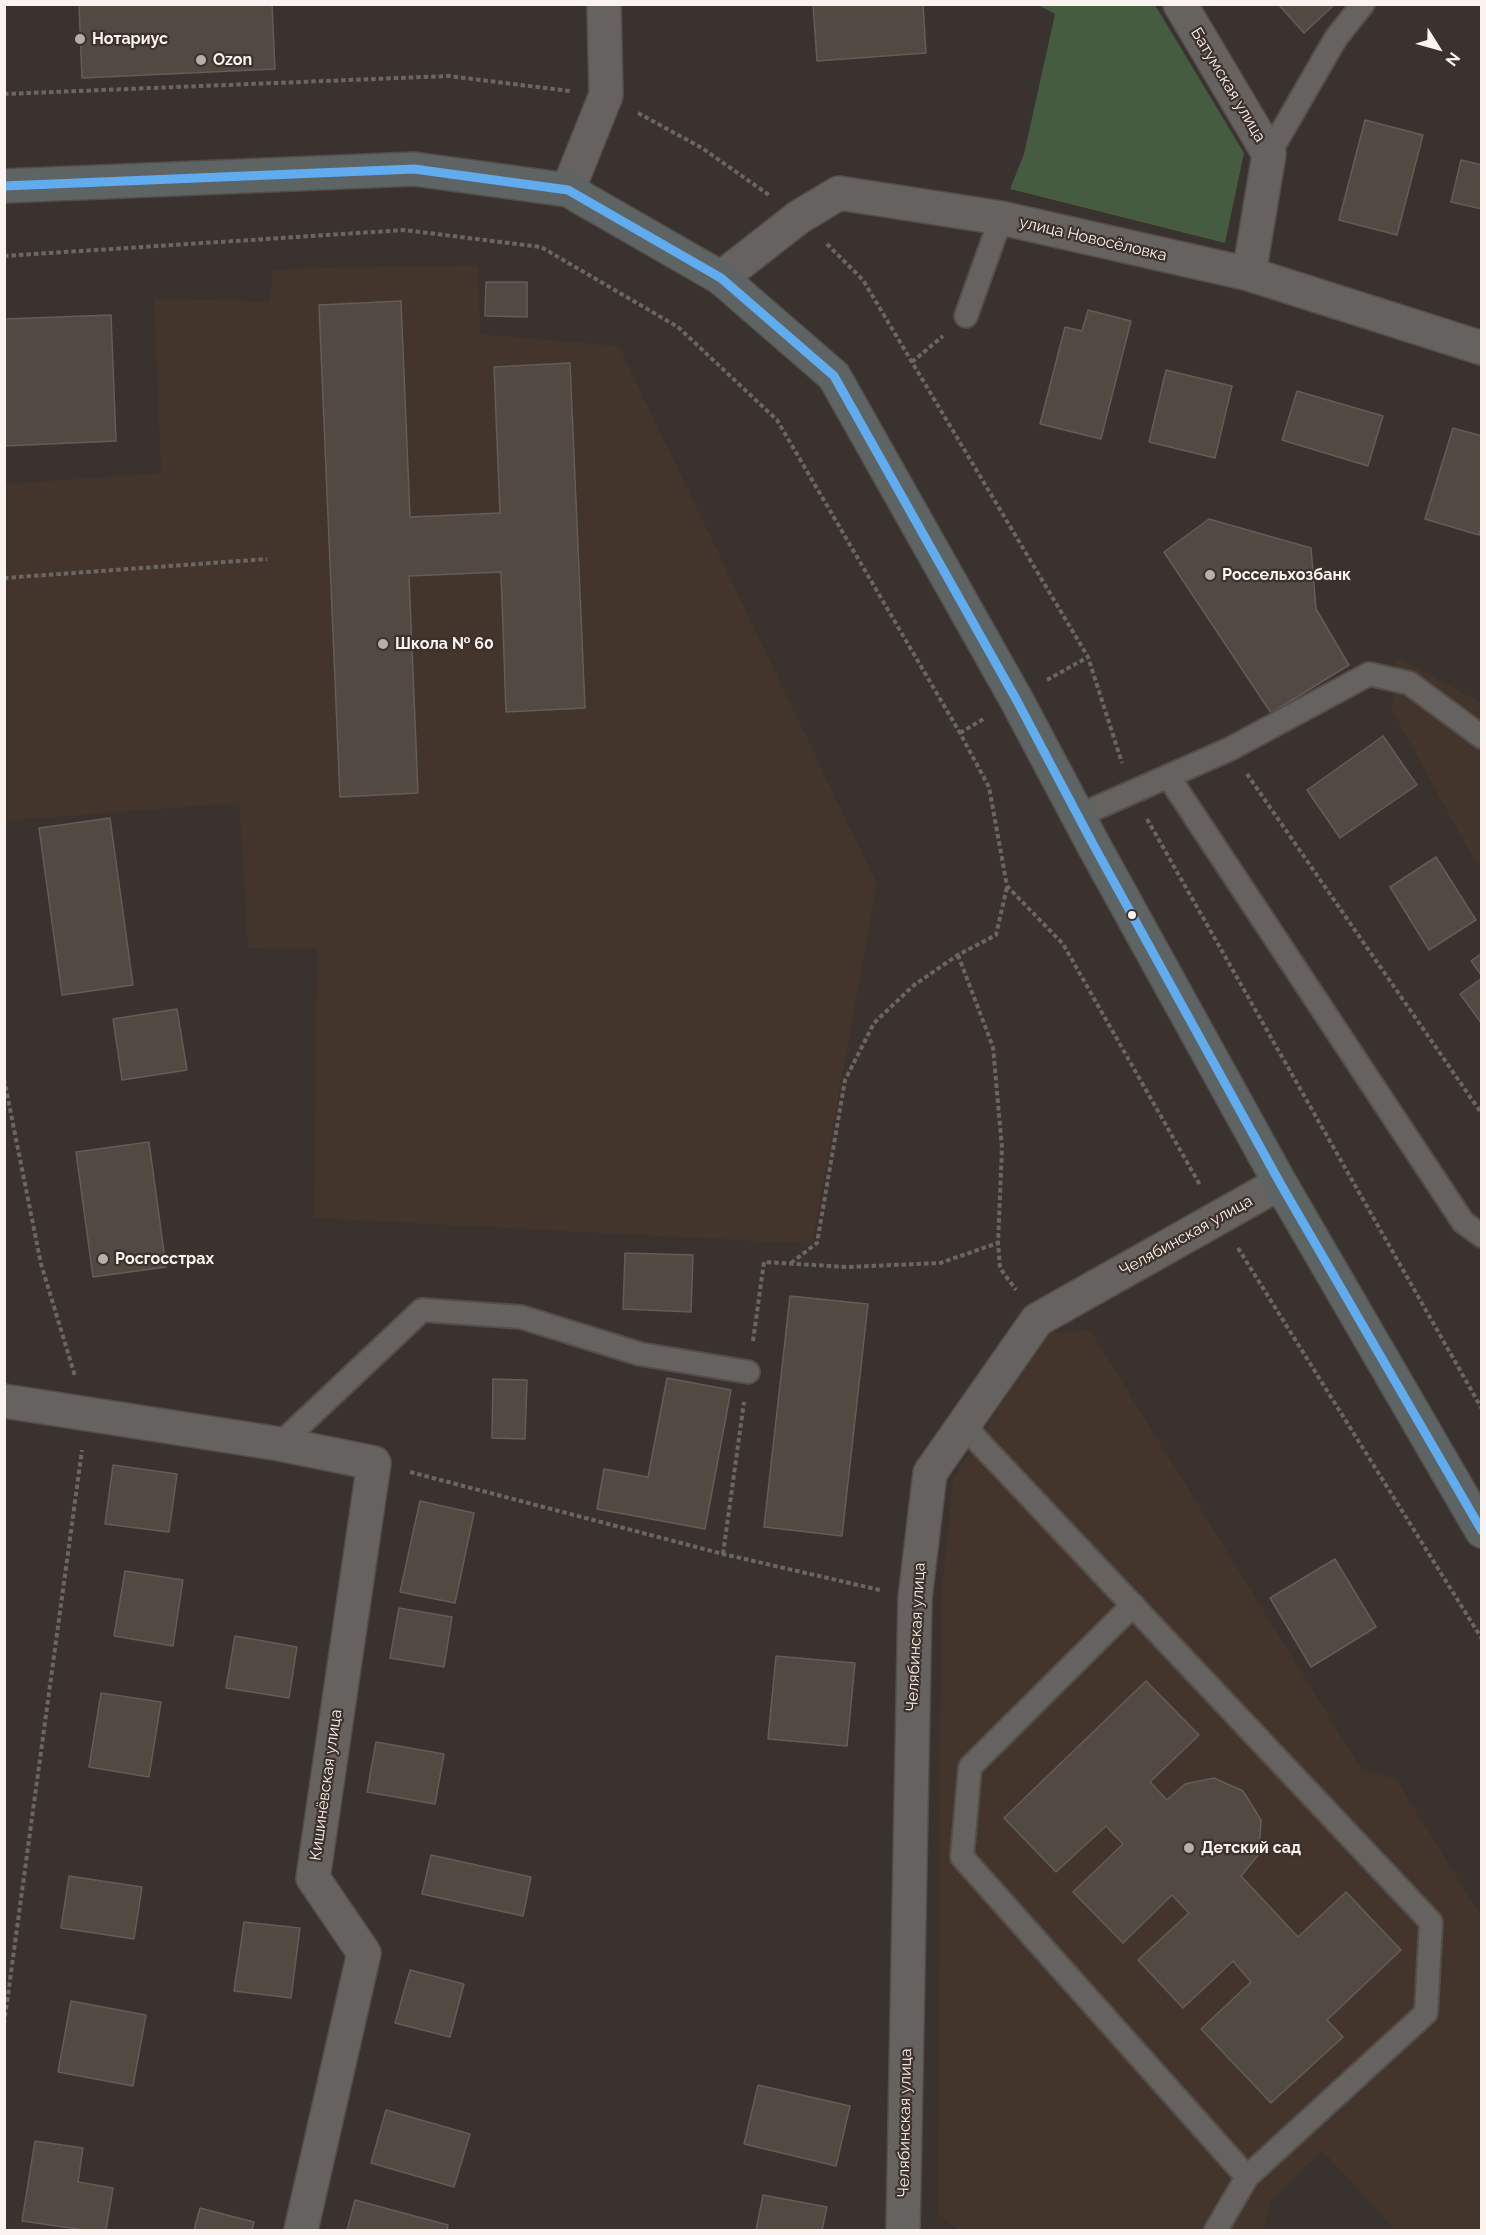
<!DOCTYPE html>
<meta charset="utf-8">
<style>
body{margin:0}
#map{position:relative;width:1486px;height:2235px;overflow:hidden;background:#39322f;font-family:Raleway,sans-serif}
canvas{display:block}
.frame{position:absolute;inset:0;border:6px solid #fbf3ef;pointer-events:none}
.north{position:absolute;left:1408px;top:18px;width:60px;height:60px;-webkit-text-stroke:4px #3d312b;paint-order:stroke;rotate:127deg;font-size:16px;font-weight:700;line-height:24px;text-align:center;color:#fbf3ef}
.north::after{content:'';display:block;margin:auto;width:21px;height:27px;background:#fbf3ef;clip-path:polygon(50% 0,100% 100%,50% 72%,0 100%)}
</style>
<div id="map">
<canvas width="1486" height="2235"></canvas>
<div class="frame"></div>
<div class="north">N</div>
</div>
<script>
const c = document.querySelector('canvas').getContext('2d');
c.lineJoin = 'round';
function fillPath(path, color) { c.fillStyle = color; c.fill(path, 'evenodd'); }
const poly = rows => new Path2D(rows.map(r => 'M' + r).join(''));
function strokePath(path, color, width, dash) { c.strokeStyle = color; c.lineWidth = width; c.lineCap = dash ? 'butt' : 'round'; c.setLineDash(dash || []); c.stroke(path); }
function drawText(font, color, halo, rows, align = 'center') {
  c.font = font + ' Raleway,sans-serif'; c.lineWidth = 4.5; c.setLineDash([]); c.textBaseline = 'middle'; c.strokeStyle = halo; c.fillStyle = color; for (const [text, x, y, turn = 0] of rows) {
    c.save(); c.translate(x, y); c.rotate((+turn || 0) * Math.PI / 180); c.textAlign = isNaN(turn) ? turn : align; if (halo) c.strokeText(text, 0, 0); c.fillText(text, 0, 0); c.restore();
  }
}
fillPath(poly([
 [478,265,480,334,619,346,877,884,812,1244,314,1218,317,949,248,948,239,803,5,821,5,484,161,473,154,299,270,301,273,269],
 [1397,658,1481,702,1481,867,1474,860,1392,710],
 [1090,1330,1362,1770,1396,1779,1481,1916,1481,2230,1395,2230,1322,2150,1271,2202,1263,2230,959,2230,938,2215,941,1599,953,1479,1045,1334]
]), '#44352c');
fillPath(poly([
 [1038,5,1155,5,1244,153,1225,243,1010,189,1024,154,1055,14]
]), '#455c40');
const building = poly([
 [79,4,272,4,275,69,82,78,79,4],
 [813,4,923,4,926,53,817,61,813,4],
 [1278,4,1335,4,1304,33,1278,4],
 [1365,120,1423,135,1397,235,1339,220,1365,120],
 [1461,160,1482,165,1482,209,1451,202,1461,160],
 [486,282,527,282,527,317,485,316,486,282],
 [401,301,410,517,500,513,494,367,570,363,585,708,506,712,501,572,409,576,418,793,340,797,319,305,401,301],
 [1088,310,1131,321,1101,439,1040,424,1065,327,1082,331,1088,310],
 [111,315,116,441,4,446,4,319,111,315],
 [1166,370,1232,386,1215,458,1149,442,1166,370],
 [1297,391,1383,416,1368,466,1282,440,1297,391],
 [1453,428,1482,436,1482,526,1479,535,1425,519,1453,428],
 [1209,519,1311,548,1316,609,1349,665,1271,713,1164,552,1209,519],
 [1383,736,1417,785,1340,838,1307,790,1383,736],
 [110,818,133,985,62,995,39,828,110,818],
 [1436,857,1476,920,1429,950,1390,887,1436,857],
 [1482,953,1482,976,1471,961,1482,953],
 [1482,978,1482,1024,1460,994,1482,978],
 [177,1009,187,1070,122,1080,113,1019,177,1009],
 [149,1142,166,1267,93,1277,76,1152,149,1142],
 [625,1253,693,1255,691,1312,623,1309,625,1253],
 [790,1296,868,1304,842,1536,764,1527,790,1296],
 [667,1378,731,1390,705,1529,597,1509,604,1469,648,1477,667,1378],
 [493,1379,527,1380,525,1439,492,1438,493,1379],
 [113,1465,177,1474,169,1532,105,1524,113,1465],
 [420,1501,474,1513,455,1603,400,1592,420,1501],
 [1335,1559,1376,1627,1311,1667,1270,1598,1335,1559],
 [125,1571,183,1580,173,1646,114,1636,125,1571],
 [399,1608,452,1617,444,1667,390,1658,399,1608],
 [235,1636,297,1647,289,1698,226,1688,235,1636],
 [776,1656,855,1663,847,1746,768,1739,776,1656],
 [1146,1681,1199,1735,1150,1782,1167,1800,1185,1784,1214,1778,1243,1791,1261,1820,1259,1854,1241,1876,1298,1937,1346,1892,1401,1950,1327,2020,1343,2037,1271,2103,1201,2029,1251,1982,1233,1961,1183,2008,1138,1960,1189,1913,1172,1895,1123,1943,1073,1892,1123,1844,1106,1826,1056,1872,1004,1818,1146,1681],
 [101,1693,161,1702,149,1777,89,1767,101,1693],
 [376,1742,444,1754,435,1804,367,1792,376,1742],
 [431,1855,531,1877,523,1916,422,1894,431,1855],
 [69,1876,142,1887,134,1939,61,1928,69,1876],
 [244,1922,300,1928,291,1998,234,1991,244,1922],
 [410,1970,464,1984,450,2037,395,2023,410,1970],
 [71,2001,146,2015,133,2086,58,2072,71,2001],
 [758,2085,850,2106,836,2166,744,2144,758,2085],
 [386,2110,470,2134,454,2187,371,2163,386,2110],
 [35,2141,83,2148,78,2182,113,2188,106,2230,84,2230,22,2221,35,2141],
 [763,2195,827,2207,822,2230,756,2230,763,2195],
 [355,2200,448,2225,447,2230,347,2230,355,2200],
 [200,2208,254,2222,252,2230,194,2230,200,2208]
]);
fillPath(building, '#534943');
strokePath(building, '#635d5a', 1.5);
const lane = poly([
 [1269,154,1336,38,1363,4],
 [966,316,1001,218],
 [1168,776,1463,1222,1482,1236],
 [1078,816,1230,749,1369,674,1409,683,1482,737],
 [964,1423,977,1440,1431,1922,1426,2013,1247,2177,1216,2230],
 [280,1444,422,1310,521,1317,640,1354,748,1372],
 [1133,1605,970,1767,962,1857,1247,2177]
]);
const street = poly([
 [1180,4,1269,154,1249,274],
 [568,190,606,95,604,4],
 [721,278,799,217,839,193,1001,218,1249,274,1482,348],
 [4,1401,280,1444,374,1463,313,1878,364,1953,301,2230],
 [903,2230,915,1598,930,1473,1037,1320,1280,1183]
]);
const primary = poly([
 [4,186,414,169,568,190,721,278,834,376,1016,699,1094,846,1280,1183,1482,1531]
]);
strokePath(lane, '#544e4b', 26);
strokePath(street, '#544e4b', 36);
strokePath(primary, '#544e4b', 36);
strokePath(poly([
 [4,94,448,76,570,91],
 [638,113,702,148,769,195],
 [827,244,863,280,1088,657,1122,763],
 [4,256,404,230,541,247,678,327,777,420,960,733,989,787,1007,886,1063,944,1200,1185],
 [912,362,943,336],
 [4,578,267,559],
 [1047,680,1088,657],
 [960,733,985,718],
 [1247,774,1482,1114],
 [1147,819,1482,1409],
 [958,955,993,1047,1002,1148,998,1243,1000,1268,1016,1290],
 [4,1079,41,1264,75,1376],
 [1238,1248,1482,1639],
 [791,1263,817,1243,845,1080,874,1023,914,985,958,955,996,935,1007,887],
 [753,1341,764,1262,847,1267,940,1263,998,1243],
 [410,1472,723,1554,880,1590],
 [723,1554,744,1402],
 [4,2024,82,1450]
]), '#6a6664', 4, [4.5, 3]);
strokePath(lane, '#66625f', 22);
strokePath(street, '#66625f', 33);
strokePath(primary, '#5d6463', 33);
strokePath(poly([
 [4,186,414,169,568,190,721,278,834,376,1016,699,1094,846,1280,1183,1482,1531]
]), '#60acee', 9);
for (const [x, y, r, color] of [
 [80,39,6,"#b7afac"],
 [201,60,6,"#b7afac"],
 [1210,575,6,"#b7afac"],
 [383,644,6,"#b7afac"],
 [1132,915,5,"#fbf3ef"],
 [103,1259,6,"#b7afac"],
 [1189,1848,6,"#b7afac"]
]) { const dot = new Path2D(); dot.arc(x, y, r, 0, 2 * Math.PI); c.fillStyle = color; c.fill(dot); strokePath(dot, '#3d312b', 2); }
drawText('bold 16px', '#fbf3ef', '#3d312b', [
 ["Нотариус",92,39],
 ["Ozon",213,60],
 ["Россельхозбанк",1222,575],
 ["Школа № 60",395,644],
 ["Росгосстрах",115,1259],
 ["Детский сад",1201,1848]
], 'left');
drawText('16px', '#fbf3ef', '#3d312b', [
 ["Батумская улица",1228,85,59],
 ["улица Новосёловка",1093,239,13],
 ["Челябинская улица",1186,1236,-29],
 ["Челябинская улица",916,1637,-87],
 ["Кишинёвская улица",326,1785,-82],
 ["Челябинская улица",905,2123,-89]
]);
</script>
